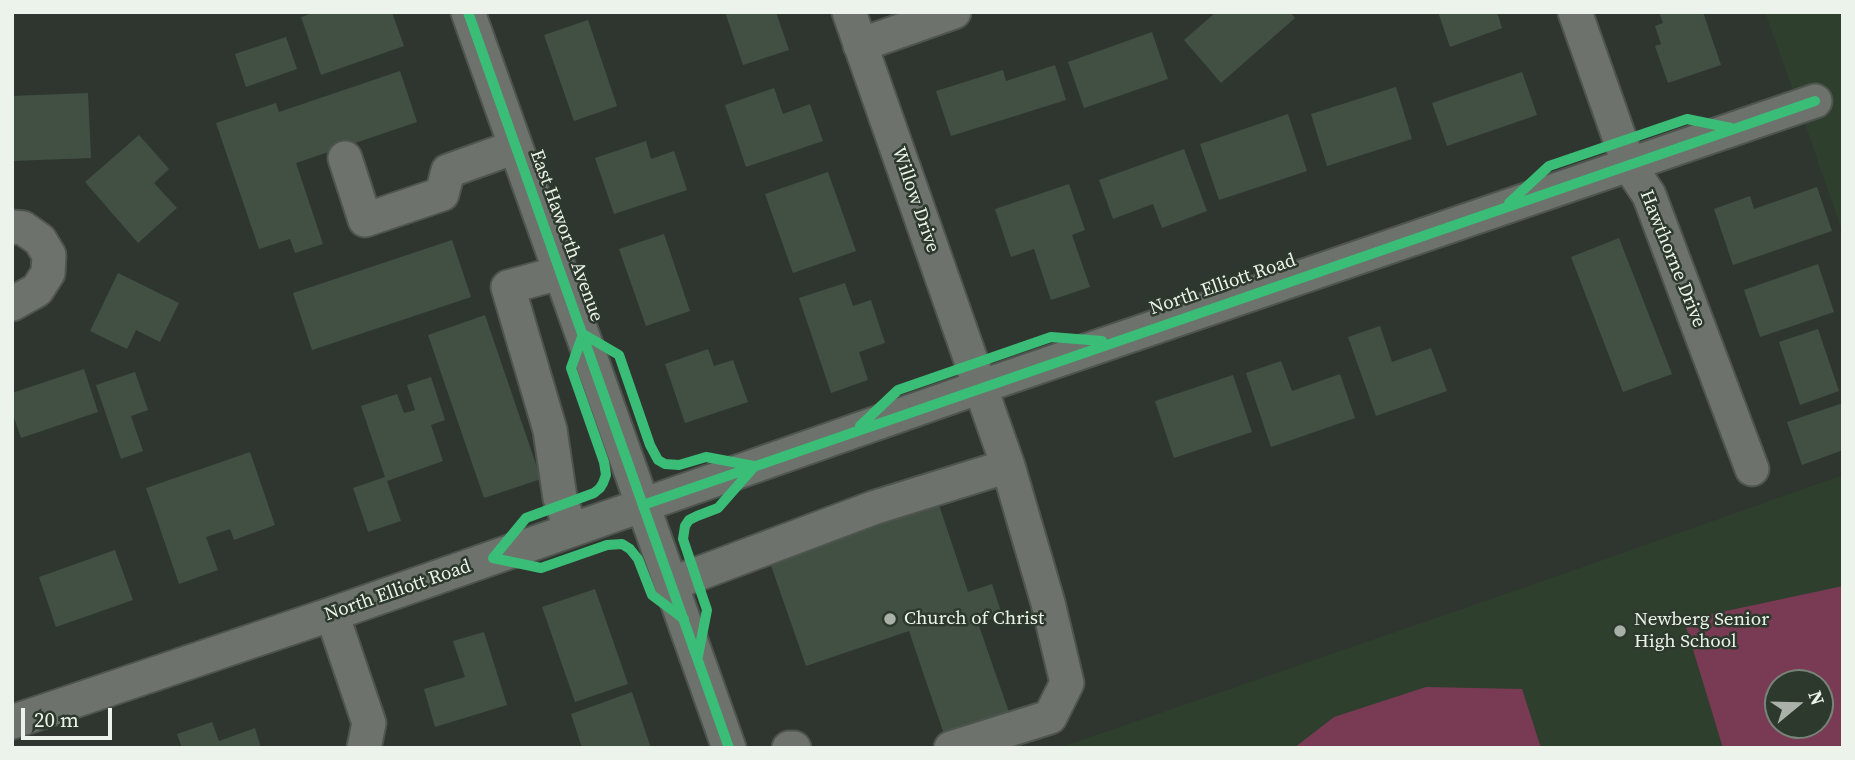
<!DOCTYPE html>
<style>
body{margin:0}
#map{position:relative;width:1855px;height:760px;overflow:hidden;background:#2f362f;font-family:"Source Serif 4",serif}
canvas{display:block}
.frame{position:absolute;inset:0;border:14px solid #ebf3ea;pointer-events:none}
.north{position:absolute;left:1764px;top:669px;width:70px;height:70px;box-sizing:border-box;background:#2c392c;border:2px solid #788378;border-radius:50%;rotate:71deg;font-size:19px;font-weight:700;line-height:28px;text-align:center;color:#ebf3ea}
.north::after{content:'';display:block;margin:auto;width:24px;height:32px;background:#a9b1a9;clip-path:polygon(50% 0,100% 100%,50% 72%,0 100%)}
.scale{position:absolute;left:21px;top:708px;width:91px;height:32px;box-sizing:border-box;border:4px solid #ebf3ea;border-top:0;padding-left:9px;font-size:21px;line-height:24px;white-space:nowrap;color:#ebf3ea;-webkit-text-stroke:5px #2c392c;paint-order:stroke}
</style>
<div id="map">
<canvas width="1855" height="760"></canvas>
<div class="frame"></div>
<div class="north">N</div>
<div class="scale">20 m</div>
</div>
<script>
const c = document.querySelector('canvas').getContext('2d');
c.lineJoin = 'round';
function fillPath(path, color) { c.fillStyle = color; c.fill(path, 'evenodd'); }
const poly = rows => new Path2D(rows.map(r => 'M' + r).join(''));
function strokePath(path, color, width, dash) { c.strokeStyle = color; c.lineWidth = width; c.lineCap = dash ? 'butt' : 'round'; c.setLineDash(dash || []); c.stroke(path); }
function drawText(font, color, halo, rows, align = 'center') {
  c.font = font + ' "Source Serif 4",serif'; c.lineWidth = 5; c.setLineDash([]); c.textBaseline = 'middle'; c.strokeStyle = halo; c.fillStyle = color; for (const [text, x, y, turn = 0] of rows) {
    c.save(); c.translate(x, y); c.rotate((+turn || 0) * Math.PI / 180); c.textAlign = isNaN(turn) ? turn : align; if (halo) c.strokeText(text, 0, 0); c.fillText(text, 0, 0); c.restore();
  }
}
fillPath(poly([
 [1765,12,1843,12,1843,234,1813,147],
 [1843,475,1843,748,1059,748,1546,580],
 [1778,683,1820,683,1820,725,1778,725]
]), '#2e3f2e');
fillPath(poly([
 [1843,586,1843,748,1723,748,1684,620],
 [1778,683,1820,683,1820,725,1778,725],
 [1426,687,1522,689,1541,748,1294,748,1334,717]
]), '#793a54');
fillPath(poly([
 [316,12,392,12,404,46,321,75,301,17],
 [725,12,776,12,789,50,743,65],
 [1216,12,1290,12,1295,18,1221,83,1184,40],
 [1438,12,1497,12,1502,28,1450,47],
 [1659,12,1703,12,1721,65,1668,83,1655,46,1661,44,1655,26,1663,23],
 [588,20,617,106,574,121,544,35],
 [1152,32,1168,79,1084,108,1068,62],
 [286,37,297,69,246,87,235,54],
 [1055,65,1066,100,951,136,936,91,1003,70,1006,81],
 [400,71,417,122,296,163,323,244,295,253,290,239,259,249,216,123,276,103,279,112],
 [1522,72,1537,115,1447,146,1432,103],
 [1396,87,1412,139,1327,166,1311,114],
 [774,88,783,114,810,104,823,141,746,167,725,105],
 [88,93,91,158,12,161,12,96],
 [1288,114,1307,171,1219,200,1200,144],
 [139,135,169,169,154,183,177,208,138,243,85,182],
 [646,141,651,159,674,151,687,190,614,214,595,158],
 [1184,149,1207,211,1162,228,1153,204,1113,219,1099,180],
 [828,172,856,251,793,273,765,194],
 [1069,184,1085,230,1072,235,1090,287,1051,300,1034,249,1011,257,995,209],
 [1817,187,1832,231,1733,265,1714,209,1750,196,1754,209],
 [664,234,690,311,646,326,619,249],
 [1619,238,1672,374,1623,392,1571,257],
 [452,240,471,297,312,350,293,293],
 [1818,264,1834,312,1760,337,1744,290],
 [118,273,179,303,160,342,136,330,127,349,90,331],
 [845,283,853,306,871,300,885,343,859,352,868,380,831,393,799,298],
 [485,315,541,479,484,498,428,335],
 [1380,326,1392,362,1431,348,1447,391,1376,416,1348,337],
 [1818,329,1839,391,1800,405,1779,342],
 [708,349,714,366,733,360,748,402,685,423,665,364],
 [1281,361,1292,391,1340,374,1355,418,1271,447,1246,373],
 [84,369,98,412,21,438,12,412,12,393],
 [135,372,148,410,131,416,143,451,121,459,96,385],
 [1233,375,1252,432,1174,458,1155,401],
 [431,377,445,420,431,425,443,461,387,481,401,521,368,532,353,488,385,477,361,406,397,394,404,413,415,410,407,385],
 [1843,403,1843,450,1802,465,1787,422],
 [250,452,275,525,234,540,230,529,206,537,218,570,179,584,146,488],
 [937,499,968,592,992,584,1002,615,978,623,1011,718,946,740,909,631,806,666,768,557],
 [115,550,133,600,56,627,39,577],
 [595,589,628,684,575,702,542,607],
 [484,632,507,705,435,727,424,689,465,677,453,641],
 [632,692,651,748,582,748,571,714],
 [212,722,219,741,255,728,261,748,182,748,177,734]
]), '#425043');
const minor = poly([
 [468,12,729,748],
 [849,12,1008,466,1048,603,1067,683,1050,717,951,748],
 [1575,12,1629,165,1649,195,1752,469],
 [860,45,954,12],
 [345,158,365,220,442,194,448,171,515,147],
 [12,227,23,228,40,240,49,255,48,273,37,290,12,304],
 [559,273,508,287,550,430,560,498,571,530],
 [671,584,873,508,1008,466],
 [332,614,369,723,364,748],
 [12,722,332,614,980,387,1815,101],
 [789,748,794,748]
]);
strokePath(minor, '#4e554e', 37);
strokePath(minor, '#6d726d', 33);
strokePath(poly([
 [468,12,729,748],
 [1509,203,1549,166,1687,119,1731,128],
 [860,426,898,390,1051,337,1102,341],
 [643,505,1815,101],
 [684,619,652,595,638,559,630,549,622,544,607,545,541,568,493,558,526,518,594,493,600,488,603,483,606,475,604,462,571,368,583,334,619,355,650,445,658,460,665,464,679,465,706,457,754,466],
 [698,656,707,610,685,545,683,539,685,526,689,520,697,516,718,508,754,467]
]), '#3abd76', 10);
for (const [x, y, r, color] of [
 [890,619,7,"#a9b1a9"],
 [1620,631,7,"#a9b1a9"]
]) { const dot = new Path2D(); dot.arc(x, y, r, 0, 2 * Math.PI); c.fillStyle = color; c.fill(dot); strokePath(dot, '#2c392c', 2.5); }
drawText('19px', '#ebf3ea', '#2c392c', [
 ["Willow Drive",915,200,71],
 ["East Haworth Avenue",566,236,70],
 ["Hawthorne Drive",1672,259,68],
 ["North Elliott Road",1223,285,-19],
 ["North Elliott Road",398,591,-19]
]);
drawText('19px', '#ebf3ea', '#2c392c', [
 ["Church of Christ",904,619],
 ["Newberg Senior",1634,620],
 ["High School",1634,642]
], 'left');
</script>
